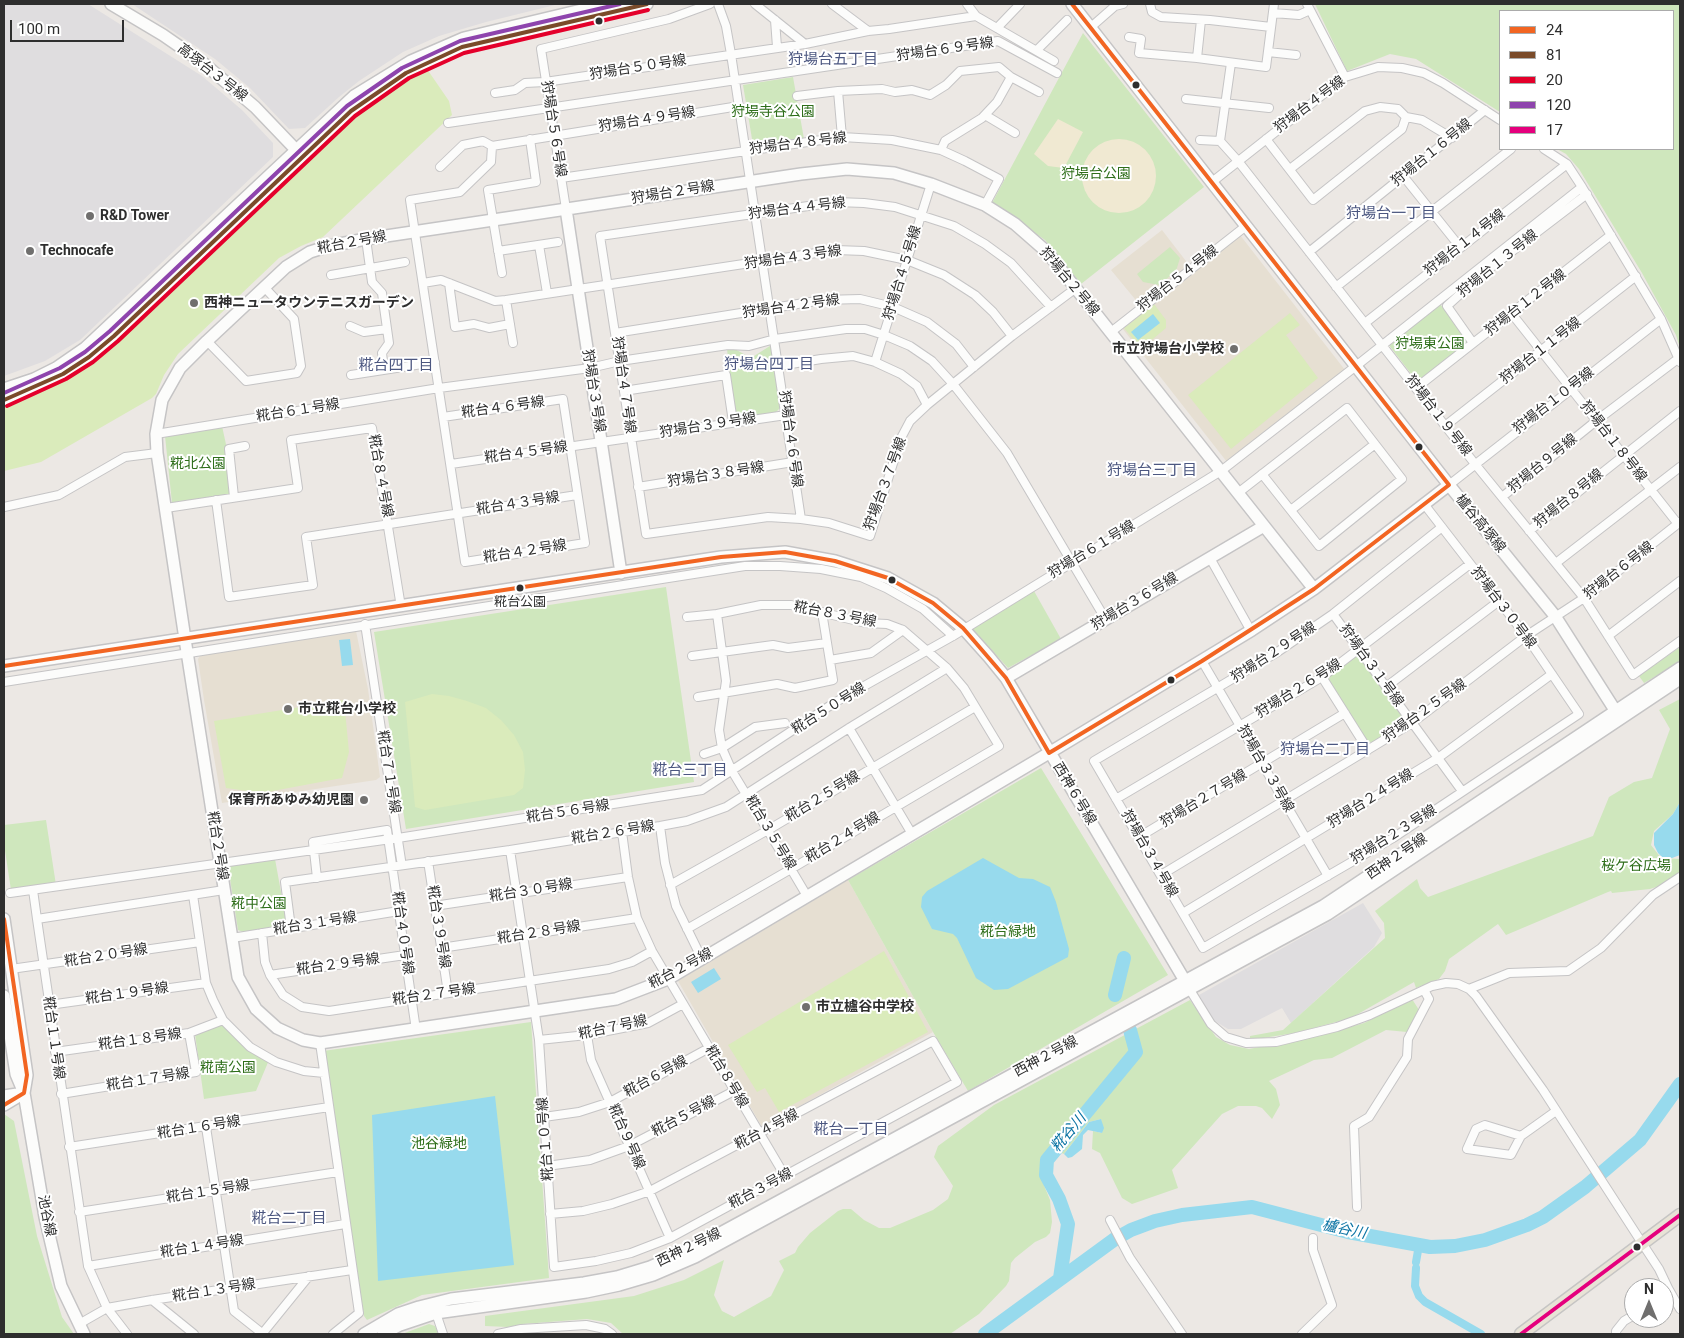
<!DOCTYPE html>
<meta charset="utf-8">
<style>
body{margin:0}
#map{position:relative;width:1684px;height:1338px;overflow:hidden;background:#ece8e4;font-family:Roboto,sans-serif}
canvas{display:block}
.frame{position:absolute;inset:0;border:5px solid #2e2e2e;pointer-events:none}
.legend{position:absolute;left:1499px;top:10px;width:175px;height:140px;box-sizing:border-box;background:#fff;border:1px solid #ababab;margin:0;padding:6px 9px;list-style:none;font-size:15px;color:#2e2e2e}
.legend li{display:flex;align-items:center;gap:10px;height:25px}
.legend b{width:25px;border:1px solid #ababab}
.north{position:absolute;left:1624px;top:1278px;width:50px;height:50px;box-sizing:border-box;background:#fff;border:1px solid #ababab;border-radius:50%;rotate:0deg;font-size:14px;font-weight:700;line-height:20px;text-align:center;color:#2e2e2e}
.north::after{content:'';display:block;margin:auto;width:18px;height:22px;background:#706f6e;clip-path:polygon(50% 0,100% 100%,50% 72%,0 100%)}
.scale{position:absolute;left:10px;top:20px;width:114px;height:22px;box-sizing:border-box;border:2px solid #2e2e2e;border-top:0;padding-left:6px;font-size:15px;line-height:18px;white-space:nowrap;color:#2e2e2e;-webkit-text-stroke:4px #fff;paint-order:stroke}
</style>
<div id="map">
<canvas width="1684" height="1338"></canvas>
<div class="frame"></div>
<ul class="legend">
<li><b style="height:6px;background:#f26522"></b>24</li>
<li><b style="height:6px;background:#7a4b2a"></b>81</li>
<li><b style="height:6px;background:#e4002b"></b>20</li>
<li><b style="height:6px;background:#8e44ad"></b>120</li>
<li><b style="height:6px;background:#e5007d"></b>17</li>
</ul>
<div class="north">N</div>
<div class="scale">100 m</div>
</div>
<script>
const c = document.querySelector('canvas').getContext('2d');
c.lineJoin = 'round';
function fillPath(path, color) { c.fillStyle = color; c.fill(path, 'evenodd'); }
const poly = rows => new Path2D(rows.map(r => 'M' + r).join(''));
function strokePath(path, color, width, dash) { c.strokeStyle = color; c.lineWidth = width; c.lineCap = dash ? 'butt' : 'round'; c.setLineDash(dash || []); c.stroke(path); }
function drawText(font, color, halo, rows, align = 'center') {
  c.font = font + ' Roboto,"Noto Sans JP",sans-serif'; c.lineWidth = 4; c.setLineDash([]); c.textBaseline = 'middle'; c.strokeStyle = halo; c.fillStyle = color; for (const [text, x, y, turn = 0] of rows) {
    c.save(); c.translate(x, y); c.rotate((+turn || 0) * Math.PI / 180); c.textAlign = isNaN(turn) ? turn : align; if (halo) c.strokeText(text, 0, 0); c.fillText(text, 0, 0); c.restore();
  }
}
fillPath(poly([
 [4,4,88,4,202,76,242,110,273,143,273,157,80,340,45,361,4,376],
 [132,4,554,4,555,5,486,22,439,36,403,52,359,81,339,97,305,128,289,129,250,88,215,59],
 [1363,903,1382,933,1374,947,1291,1023,1282,1008,1241,1029,1228,1029,1213,1020,1199,995]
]), '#dfdddf');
fillPath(poly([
 [1162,230,1189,265,1139,304,1111,270],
 [1240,235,1345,370,1227,462,1122,328],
 [356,631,368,689,380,777,376,780,222,803,204,700,198,659,201,654],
 [848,880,933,1032,762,1127,678,981]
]), '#e6dfd2');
fillPath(poly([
 [1315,4,1680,4,1680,348,1676,335,1642,273,1579,169,1566,154,1557,149,1673,149,1673,11,1500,11,1500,112,1416,59,1390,54,1347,71],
 [1083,33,1204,187,1081,284,1045,240,992,203],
 [793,77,804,139,753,145,743,85],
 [1170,247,1180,258,1176,271,1159,285,1143,282,1137,274],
 [1440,304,1471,343,1419,384,1388,344],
 [773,344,782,406,776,412,741,417,735,415,727,349,733,348,751,358],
 [222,426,227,449,232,494,172,503,165,436],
 [666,587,694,782,406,829,374,632],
 [1034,591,1061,639,1008,668,972,628],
 [1680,647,1680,662,1644,683,1639,676],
 [1355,657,1359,657,1404,719,1403,723,1373,742,1368,742,1329,680,1329,675],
 [1680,699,1680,802,1673,814,1654,831,1651,845,1661,858,1680,859,1680,874,1662,885,1650,889,1612,893,1611,891,1608,892,1506,935,1498,924,1449,959,1445,971,1439,979,1416,988,1414,982,1351,1018,1295,1033,1250,1040,1250,1036,1283,1030,1385,938,1384,923,1375,911,1417,879,1420,888,1428,897,1593,836,1609,797,1634,782,1652,778,1670,729,1659,710],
 [1041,768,1168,975,968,1091,933,1032,848,880],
 [46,820,56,885,11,890,4,844,4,825],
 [275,859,287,925,243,932,238,930,228,866],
 [1412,999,1419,1010,1407,1032,1386,1030,1332,1058,1314,1060,1269,1081,1276,1089,1280,1105,1272,1119,1262,1108,1256,1106,1238,1106,1222,1114,1172,1170,1178,1188,1132,1204,1122,1198,1100,1153,1092,1149,1093,1131,1102,1133,1101,1119,1089,1122,1064,1154,1053,1149,1045,1156,1041,1167,1041,1178,1050,1200,1052,1222,1050,1233,1046,1237,1035,1242,1015,1258,1011,1263,1009,1281,1006,1286,979,1314,950,1334,623,1334,611,1323,587,1319,523,1324,508,1327,485,1326,485,1316,634,1296,684,1280,724,1260,714,1295,722,1311,734,1317,771,1296,784,1270,779,1261,795,1253,798,1247,810,1233,838,1211,843,1209,851,1209,864,1220,879,1228,890,1228,933,1210,948,1199,953,1186,934,1157,938,1146,994,1105,1190,1000,1216,1037,1230,1045,1249,1049,1321,1035,1364,1023],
 [531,1022,549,1278,422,1295,367,1320,364,1316,323,1051],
 [222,1023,269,1060,256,1091,204,1099,195,1034],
 [4,1114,14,1121,37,1236,62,1317,74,1334,4,1334],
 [429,1324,435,1326,439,1334,402,1334]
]), '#cfe7bd');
fillPath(poly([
 [1058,119,1083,132,1064,168,1048,166,1034,154],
 '1082 176a37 37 0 1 1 74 0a37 37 0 1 1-74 0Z'
]), '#f0e9d2');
fillPath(poly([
 [427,69,449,101,452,115,323,237,301,246,279,258,178,354,164,375,156,394,152,398,41,462,4,471,4,406,50,387,79,372,110,348,342,126,400,83],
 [1154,304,1166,320,1166,328,1141,349,1124,328],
 [1290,313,1300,325,1286,335,1318,378,1231,449,1188,395],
 [432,694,449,696,467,701,486,708,501,720,514,735,523,752,525,770,523,788,514,795,425,810,415,807,405,702],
 [344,700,349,752,342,778,262,793,226,788,214,721],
 [884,951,928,1032,779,1112,765,1088,757,1092,728,1045]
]), '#daebbb');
fillPath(poly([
 [1153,314,1160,323,1138,340,1131,332],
 [350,639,353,665,342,666,339,640],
 [1680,802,1680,855,1672,858,1662,857,1658,853,1654,845,1654,833,1673,814],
 [983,858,1019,878,1033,879,1050,887,1056,902,1069,949,1068,957,1008,989,994,990,976,978,957,938,953,934,932,929,921,907,922,897,927,891],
 [714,968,721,979,698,993,691,982],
 [495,1096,514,1265,378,1281,372,1115],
 [1101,1119,1104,1128,1102,1133,1088,1130,1083,1135,1082,1149,1072,1157,1068,1158,1064,1154,1089,1122]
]), '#97daed');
strokePath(poly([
 [1416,1262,1419,1245],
 [1416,1268,1415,1286,1419,1296,1425,1302,1481,1334]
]), '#97daed', 8);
strokePath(poly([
 [1115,995,1124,958],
 [1060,1278,1068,1224,1059,1199,1046,1175,1047,1160,1136,1052,1130,1030],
 [985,1334,1115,1239,1131,1230,1155,1221,1182,1215,1252,1207,1348,1232,1430,1247,1455,1246,1485,1240,1527,1225,1543,1217,1585,1187,1640,1140,1680,1084]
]), '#97daed', 14);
const street = poly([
 [718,4,726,26,731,54,801,519],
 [755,4,805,44],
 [832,4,868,31],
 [967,4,976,16,1054,61],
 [1150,4,1152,12,1161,17,1210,20,1271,27],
 [1307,4,1345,77],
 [1273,13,1299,15,1310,10],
 [775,20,777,47],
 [1201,20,1197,58,1266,67,1274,4],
 [1091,27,1115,6,1123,4],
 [997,28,1020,4],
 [1129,37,1141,39,1139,53,1197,58],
 [1037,50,1067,20],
 [1268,52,1296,55],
 [1231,63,1220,141,1238,161,1475,464,1584,598,1633,675,1680,641],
 [838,91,842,137],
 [495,93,515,90,525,83,545,82,805,44,868,31,889,29,976,16],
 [797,96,838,91,882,89,895,92,912,90,930,95,946,85,960,71,999,67,1011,77,1039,92],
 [1186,99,1269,108],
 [985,115,1015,133],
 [448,123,998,41,1057,73],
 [1266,139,1313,200,1402,129,1406,117],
 [1200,140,1220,141],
 [1544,149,1567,164,1582,187,1661,319,1680,362],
 [941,150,945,141,982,118,997,102,1011,77],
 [440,167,463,145,483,141,492,146],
 [1290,169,1365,111,1380,107,1398,109,1406,117,1422,120,1452,138],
 [1404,177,1460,247],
 [561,178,842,137,892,140,941,150,965,161,999,179,985,205],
 [1212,182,1345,77,1378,67,1402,68,1424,73,1443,83,1500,120],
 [566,209,541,49,669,19,710,4],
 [366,239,372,282,382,293,389,343,382,353,384,370],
 [539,245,547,293],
 [498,251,558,242],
 [1309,252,1485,110],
 [502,273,488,190,536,182,530,139],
 [331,275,405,262],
 [423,283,441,280,495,301,506,300,836,250,864,251,907,260,944,275,975,295,993,312,1012,336],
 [449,283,455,327,474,324,489,328,510,324],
 [1336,287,1511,149],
 [506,300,513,343],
 [1051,307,1011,263,985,244,954,226,895,207,864,203,836,202,600,236,646,534,768,517,801,519,829,523,870,536,901,438,910,421,927,405,1012,336,1076,288],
 [1512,314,1678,524],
 [1365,323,1567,164],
 [350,326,364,332,387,329],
 [1111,332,1246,226],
 [615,333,823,300,860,299,893,307,927,322,956,344,974,367],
 [207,341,246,381,297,373,301,366,294,319,265,288],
 [1473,343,1447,306,1481,275,1587,194],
 [875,362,931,184],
 [779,366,821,359,853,356,875,362,901,374,917,386,927,405],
 [351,375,435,362],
 [1416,388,1611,235],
 [624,391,726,375,733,422],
 [443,417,563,399,585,543,465,562,410,200,460,192,491,162,492,146,739,106],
 [1445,426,1636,276],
 [156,434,439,388,590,368,620,361,728,345,749,346,775,339,846,329,865,329,884,335,910,346,932,361,953,384,1007,453,1106,620],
 [451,464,786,415],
 [1449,485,1661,319],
 [638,487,793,462],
 [1238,493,1347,408,1402,479,1319,546,1262,474],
 [234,497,229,449,245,446],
 [1502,497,1596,421,1679,358],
 [216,500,229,597,313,585,306,537,577,495],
 [1424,504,1499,601,1526,636,1579,714,1393,838,1203,948,1094,761,1276,653,1333,614,1442,527],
 [4,507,59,495,125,457,157,453],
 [166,508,298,488,291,440,372,428,401,607],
 [1291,510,1375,444],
 [1529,531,1680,411],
 [1210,558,1251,631],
 [1556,563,1680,467],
 [1333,614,1462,791],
 [687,617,717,614],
 [365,624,401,860],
 [1608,636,1680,581],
 [692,656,773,645,788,648,827,643],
 [830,660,871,653,903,630],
 [1202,661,1328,876],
 [1322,677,1368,750],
 [4,682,745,566,780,566,821,569,861,577,886,588,923,609,953,636],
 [1386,687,1499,601],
 [698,697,777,684,795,688,833,680,822,612],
 [849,728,912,834],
 [704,754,722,748,755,727,785,723],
 [1116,799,1322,677,1470,564],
 [660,826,665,863,676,906,702,959],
 [622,832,628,877,637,918,652,951,785,1176],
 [1139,837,1345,713],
 [510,850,539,1040,554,1267,596,1261,631,1253,670,1238,957,1082,933,1041,650,1191,612,1204,583,1211,550,1214],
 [428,861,448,993],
 [1161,875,1412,723,1526,636,1584,598,1680,522],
 [317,878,313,842,387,830,416,1030],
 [670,885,768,830,975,707],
 [33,890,37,919],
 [10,893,398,838,702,790,834,703,953,636,1221,471,1356,366,1582,187],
 [193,895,206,983,213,1000,223,1020,250,1047,276,1062,304,1071,324,1073],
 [434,906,628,877],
 [1183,913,1438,758,1552,674],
 [291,928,285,882,510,850,660,826,687,821,726,807,849,728,947,668],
 [687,929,791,869,999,746,964,688,947,668,903,630,887,624,866,623,791,605,761,605,717,614,726,681,719,730,722,748,732,771,791,869,807,896],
 [262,933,265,962,270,975,283,995,302,1007,329,1011,609,969,632,962,652,951],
 [232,938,399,911],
 [441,948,637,918],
 [11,969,200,942],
 [270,975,405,955],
 [1469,989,1509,973,1568,971,1601,948,1653,895,1680,877],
 [1190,990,1211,1024,1226,1037,1246,1043,1276,1042,1337,1027,1370,1015,1432,986,1446,983,1458,984,1469,989,1476,996,1543,1090,1642,1243,1659,1269,1668,1288,1664,1293],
 [49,1005,206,983],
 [587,1035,591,1060,670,1238],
 [539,1040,587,1035,648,1023,683,1004],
 [320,1043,359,1313,333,1334],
 [55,1052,189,1033,223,1020],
 [61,1094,196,1072,189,1033],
 [544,1117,579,1112,610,1102,709,1048],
 [206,1127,234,1311,263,1334],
 [1521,1136,1485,1125,1476,1129,1467,1149,1511,1155,1521,1136,1556,1111],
 [69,1147,329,1107],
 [547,1166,590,1160,629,1146,734,1091],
 [1357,1207,1354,1126,1369,1117,1407,1057,1408,1039,1429,999,1424,990],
 [79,1212,338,1172],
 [1110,1220,1130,1258,1182,1334],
 [88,1266,345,1224],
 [1668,1288,1680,1309],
 [152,1300,194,1334],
 [435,1310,443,1334],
 [79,1324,107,1308,152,1300,352,1270],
 [127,1334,107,1308,88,1266,37,919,224,890],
 [262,1334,309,1276],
 [498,1334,521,1329,586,1325,605,1329,612,1334],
 [1302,1334,1332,1305,1313,1250,1313,1238],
 [1616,1334,1616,1331,1624,1321,1634,1315]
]);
const secondary = poly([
 [111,4,163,35,202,62,255,107,300,154],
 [1072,4,1449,485,1555,616,1620,718],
 [566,209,621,573],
 [4,389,34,379,56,368,85,348,354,96,411,61,464,38,607,4],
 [4,400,63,374,89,357,114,336,351,111,406,73,462,47,647,4],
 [1314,589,1047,252,1015,224,985,205,931,184,894,173,847,169,801,174,366,239,329,246,310,252,286,267,207,341,180,368,162,400,156,434,157,453,185,639,238,977,256,1009,277,1028,303,1040,320,1043,616,999,668,979,1049,753,1252,630,1314,589,1449,485],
 [4,666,721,557,785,552,835,561,888,578,933,603,963,628,989,657,1006,678,1188,986],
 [1006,678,1264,526],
 [4,919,27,1075,24,1093,4,1105],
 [4,996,16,1074,24,1093,4,1096],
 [24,1093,45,1217,61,1286,84,1334],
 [364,1334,398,1314,419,1307,451,1299,584,1283,617,1277,650,1267,691,1249,1323,906,1680,668],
 [383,1334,400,1325,436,1313,586,1292,619,1285,653,1275,695,1257,1328,914,1680,679]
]);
const primary = poly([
 [1521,1334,1680,1215]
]);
strokePath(street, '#c5c4c5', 10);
strokePath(secondary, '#c5c4c5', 14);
strokePath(primary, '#c6c5c4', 15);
strokePath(street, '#fcfcfb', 8);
strokePath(secondary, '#fcfcfb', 11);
strokePath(primary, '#e8e3d6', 12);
strokePath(poly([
 [4,666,721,557,785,552,835,561,888,578,933,603,963,628,1006,678,1049,753,1202,661,1314,589,1449,485,1072,4],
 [4,919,27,1075,24,1093,4,1105]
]), '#f26522', 4);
strokePath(poly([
 [4,400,63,374,89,357,114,336,351,111,406,73,462,47,647,4]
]), '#7a4b2a', 4);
strokePath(poly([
 [7,406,66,379,93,362,118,341,355,116,409,78,464,53,648,10]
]), '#e4002b', 4);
strokePath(poly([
 [4,393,60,368,85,352,110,331,347,106,402,68,460,41,620,4]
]), '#8e44ad', 4);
strokePath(poly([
 [1521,1334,1680,1215]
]), '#e5007d', 4);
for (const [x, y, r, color] of [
 [599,21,4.5,"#2e2e2e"],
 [1136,85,4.5,"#2e2e2e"],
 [90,216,5,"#706f6e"],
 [30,251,5,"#706f6e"],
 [194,303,5,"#706f6e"],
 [1234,349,5,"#706f6e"],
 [1419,447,4.5,"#2e2e2e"],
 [892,580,4.5,"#2e2e2e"],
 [520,588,4.5,"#2e2e2e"],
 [1171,680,4.5,"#2e2e2e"],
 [288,709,5,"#706f6e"],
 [364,800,5,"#706f6e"],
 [806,1007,5,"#706f6e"],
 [1637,1247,4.5,"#2e2e2e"]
]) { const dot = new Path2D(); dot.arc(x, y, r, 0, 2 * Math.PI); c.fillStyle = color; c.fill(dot); strokePath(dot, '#fff', 2); }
drawText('13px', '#2e2e2e', '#fff', [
 ["糀台公園",520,603]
]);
drawText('14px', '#2e2e2e', '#fff', [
 ["狩場台６９号線",945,50,-8],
 ["狩場台５０号線",638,68,-9],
 ["高塚台３号線",212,73,38],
 ["狩場台４号線",1310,105,-37],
 ["狩場台４９号線",647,120,-9],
 ["狩場台５６号線",553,129,81],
 ["狩場台４８号線",798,144,-7],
 ["狩場台１６号線",1432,153,-39],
 ["狩場台２号線",673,193,-9],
 ["狩場台４４号線",797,209,-7],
 ["糀台２号線",352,243,-11],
 ["狩場台１４号線",1465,243,-38],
 ["狩場台４３号線",793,258,-8],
 ["狩場台１３号線",1498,264,-39],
 ["狩場台４５号線",903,273,-73],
 ["狩場台５４号線",1178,279,-38],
 ["狩場台２号線",1069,282,50],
 ["狩場台１２号線",1526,303,-38],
 ["狩場台４２号線",791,307,-8],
 ["狩場台１１号線",1541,351,-38],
 ["狩場台４７号線",623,385,82],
 ["狩場台３号線",593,391,81],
 ["狩場台１０号線",1554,401,-38],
 ["糀台４６号線",503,408,-8],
 ["糀台６１号線",298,411,-9],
 ["狩場台１９号線",1438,416,52],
 ["狩場台３９号線",708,426,-9],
 ["狩場台４６号線",790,439,82],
 ["狩場台１８号線",1613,442,52],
 ["糀台４５号線",526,453,-8],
 ["狩場台９号線",1543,464,-39],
 ["狩場台３８号線",716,475,-9],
 ["糀台８４号線",380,476,80],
 ["狩場台３７号線",886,484,-70],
 ["狩場台８号線",1569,499,-39],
 ["糀台４３号線",518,504,-9],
 ["櫨谷高塚線",1480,524,51],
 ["狩場台６１号線",1092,550,-31],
 ["糀台４２号線",525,552,-9],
 ["狩場台６号線",1619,571,-38],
 ["狩場台３６号線",1135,602,-31],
 ["狩場台３０号線",1503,608,53],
 ["糀台８３号線",835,615,11],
 ["狩場台２９号線",1274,653,-33],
 ["狩場台３１号線",1371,666,54],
 ["狩場台２６号線",1299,689,-32],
 ["糀台５０号線",829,709,-32],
 ["狩場台２５号線",1425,711,-35],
 ["狩場台３３号線",1265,769,60],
 ["糀台７１号線",388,772,81],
 ["西神６号線",1074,794,59],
 ["糀台２５号線",823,797,-31],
 ["狩場台２７号線",1204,799,-31],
 ["狩場台２４号線",1371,799,-32],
 ["糀台５６号線",568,812,-9],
 ["糀台２６号線",613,833,-9],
 ["糀台３５号線",770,833,59],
 ["狩場台２３号線",1394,835,-32],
 ["糀台２４号線",843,838,-31],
 ["糀台２号線",217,846,81],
 ["狩場台３４号線",1149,854,60],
 ["西神２号線",1397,857,-34],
 ["糀台３０号線",531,891,-9],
 ["糀台３１号線",315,924,-9],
 ["糀台３９号線",438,927,81],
 ["糀台４０号線",402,933,82],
 ["糀台２８号線",539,933,-9],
 ["糀台２０号線",106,956,-9],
 ["糀台２９号線",338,965,-8],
 ["糀台２号線",681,969,-28],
 ["糀台１９号線",127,994,-8],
 ["糀台２７号線",434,995,-8],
 ["糀台７号線",613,1028,-12],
 ["糀台１１号線",53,1038,82],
 ["糀台１８号線",140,1040,-8],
 ["西神２号線",1046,1057,-28],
 ["糀台６号線",656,1077,-29],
 ["糀台８号線",726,1077,59],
 ["糀台１７号線",148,1080,-9],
 ["糀台５号線",684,1117,-28],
 ["糀台１６号線",199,1128,-9],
 ["糀台４号線",767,1130,-28],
 ["糀台９号線",626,1137,66],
 ["糀台１０号線",546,1139,-94],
 ["糀台３号線",761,1189,-28],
 ["糀台１５号線",208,1192,-9],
 ["池谷線",46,1216,79],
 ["糀台１４号線",202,1247,-9],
 ["西神２号線",689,1248,-26],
 ["糀台１３号線",214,1291,-9]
]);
drawText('14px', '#2e6e1a', '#fff', [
 ["狩場寺谷公園",773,112],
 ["狩場台公園",1096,174],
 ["狩場東公園",1430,344],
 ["糀北公園",198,464],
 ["桜ケ谷広場",1636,866],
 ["糀中公園",259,904],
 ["糀台緑地",1008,932],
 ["糀南公園",228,1068],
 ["池谷緑地",439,1144]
]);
drawText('bold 14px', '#2e2e2e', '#fff', [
 ["R&D Tower",100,216],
 ["Technocafe",40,251],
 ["西神ニュータウンテニスガーデン",204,303],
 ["市立狩場台小学校",1224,349,"right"],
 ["市立糀台小学校",298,709],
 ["保育所あゆみ幼児園",354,800,"right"],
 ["市立櫨谷中学校",816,1007]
], 'left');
drawText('15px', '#4c5780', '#fff', [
 ["狩場台五丁目",833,60],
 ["狩場台一丁目",1391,214],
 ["狩場台四丁目",769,365],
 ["糀台四丁目",396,366],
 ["狩場台三丁目",1152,471],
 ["狩場台二丁目",1325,750],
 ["糀台三丁目",690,771],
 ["糀台一丁目",851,1130],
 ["糀台二丁目",289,1219]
]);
drawText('italic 15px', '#0c74a4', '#fff', [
 ["糀谷川",1069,1133,-50],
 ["櫨谷川",1344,1230,12]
]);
</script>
